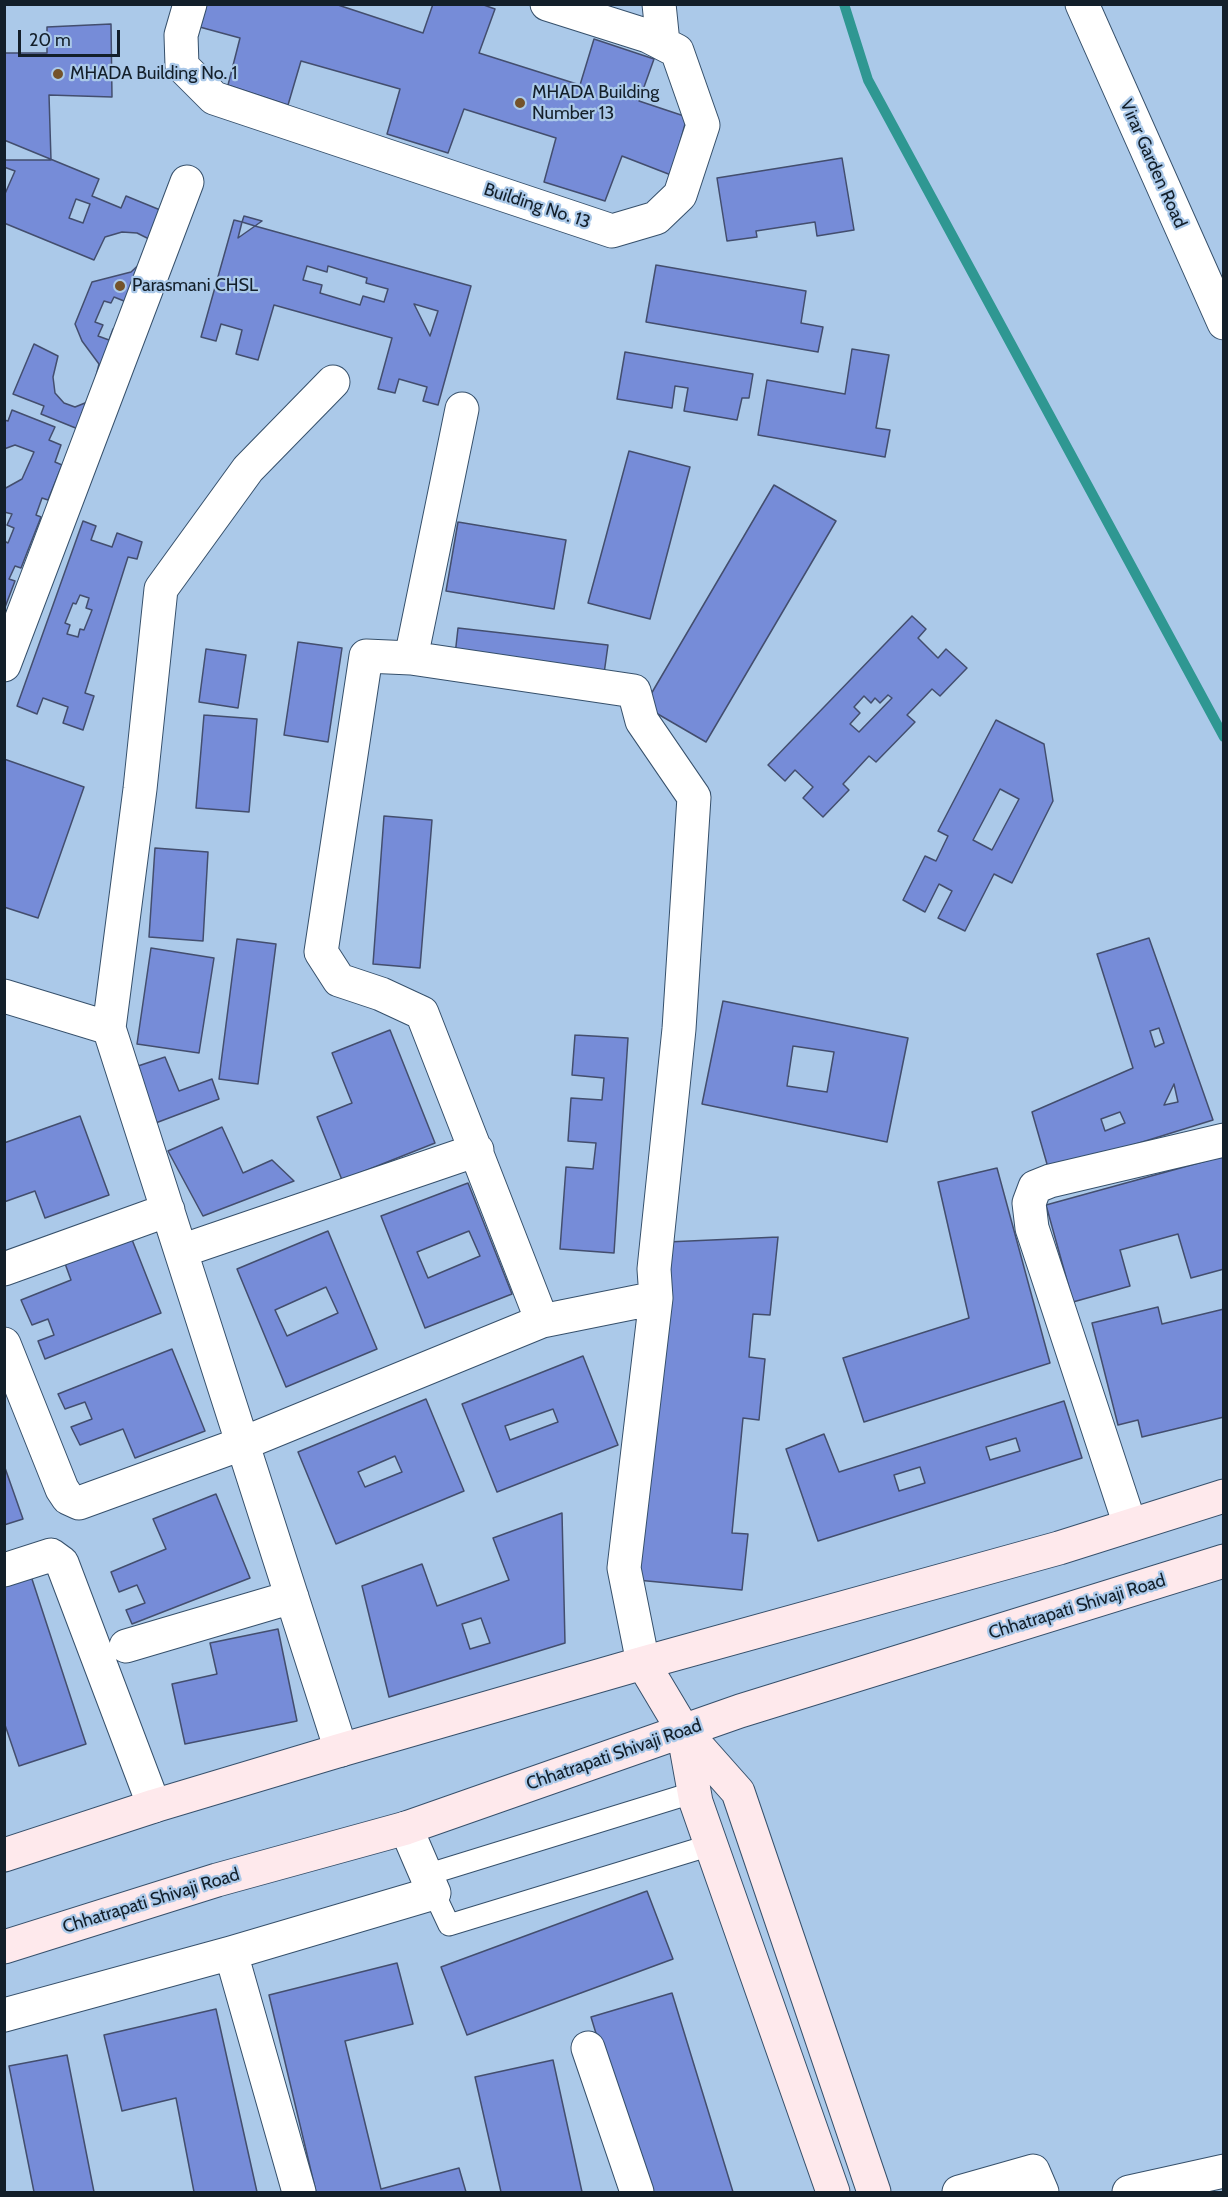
<!DOCTYPE html>
<style>
body{margin:0}
#map{position:relative;width:1228px;height:2197px;overflow:hidden;background:#abc9e9;font-family:Cabin,sans-serif}
canvas{display:block}
.frame{position:absolute;inset:0;border:6px solid #131f2a;pointer-events:none}
.scale{position:absolute;left:18px;top:30px;width:102px;height:27px;box-sizing:border-box;border:3px solid #131f2a;border-top:0;padding-left:8px;font-size:18px;line-height:21px;white-space:nowrap;color:#131f2a;-webkit-text-stroke:4px #abc9e9;paint-order:stroke}
</style>
<div id="map">
<canvas width="1228" height="2197"></canvas>
<div class="frame"></div>
<div class="scale">20 m</div>
</div>
<script>
const c = document.querySelector('canvas').getContext('2d');
c.lineJoin = 'round';
const poly = rows => new Path2D(rows.map(r => 'M' + r).join(''));
function strokePath(path, color, width, dash) { c.strokeStyle = color; c.lineWidth = width; c.lineCap = dash ? 'butt' : 'round'; c.setLineDash(dash || []); c.stroke(path); }
function fillPath(path, color) { c.fillStyle = color; c.fill(path, 'evenodd'); }
function drawText(font, color, halo, rows, align = 'center') {
  c.font = font + ' Cabin,sans-serif'; c.lineWidth = 4.5; c.setLineDash([]); c.textBaseline = 'middle'; c.strokeStyle = halo; c.fillStyle = color; for (const [text, x, y, turn = 0] of rows) {
    c.save(); c.translate(x, y); c.rotate((+turn || 0) * Math.PI / 180); c.textAlign = isNaN(turn) ? turn : align; if (halo) c.strokeText(text, 0, 0); c.fillText(text, 0, 0); c.restore();
  }
}
strokePath(poly([
 [844,4,868,80,1224,737]
]), '#2f9792', 10);
const building = poly([
 [203,4,335,4,423,33,433,4,481,4,495,9,479,53,580,85,594,39,654,59,639,101,687,117,671,175,622,156,605,201,544,182,556,138,464,109,448,153,387,134,400,89,301,61,288,105,228,85,240,38,196,26,203,4],
 [111,24,112,97,49,95,51,160,4,160,4,53,47,53,47,27,111,24],
 [4,140,99,179,92,196,121,208,126,196,170,214,83,431,41,414,44,406,13,394,34,344,58,356,53,377,55,393,64,403,75,407,90,401,99,364,82,341,75,324,92,282,131,272,146,258,149,239,137,233,122,232,105,237,94,260,4,223,4,196,15,171,4,167,4,140],
 [76,199,90,204,83,223,69,218,76,199],
 [114,297,124,301,119,331,113,329,109,340,98,336,103,325,95,322,104,301,111,303,114,297],
 [842,158,854,230,817,236,815,222,756,231,757,237,727,241,717,178,842,158],
 [244,216,262,221,255,226,242,222,244,216],
 [234,220,242,222,238,238,255,226,471,286,438,405,423,401,427,387,399,379,395,393,378,389,392,338,274,305,258,360,236,354,242,330,221,324,216,341,201,337,234,220],
 [307,266,327,272,328,266,367,278,366,283,388,289,384,302,363,296,360,305,320,293,322,285,303,280,307,266],
 [414,304,438,311,430,336,414,304],
 [656,265,806,291,801,323,823,327,818,352,646,322,656,265],
 [852,349,889,355,876,428,890,430,885,457,758,435,767,380,845,394,852,349],
 [625,352,753,374,749,398,742,398,737,420,684,411,688,388,675,386,672,408,617,399,625,352],
 [12,410,55,427,49,440,61,445,55,462,62,465,48,500,42,498,36,515,41,517,21,568,15,566,9,579,15,581,4,610,4,541,8,543,14,528,7,525,12,514,4,512,4,489,22,479,34,452,15,445,4,449,4,420,8,421,12,410],
 [629,451,690,467,650,619,588,603,629,451],
 [774,485,836,521,706,742,644,706,774,485],
 [83,521,96,526,91,540,112,547,117,533,142,542,137,559,128,557,85,693,94,696,83,730,63,723,68,707,43,698,37,714,17,706,83,521],
 [80,595,89,598,86,608,92,610,84,630,80,629,78,637,67,634,70,625,65,623,73,603,76,604,80,595],
 [458,522,566,540,554,609,446,591,458,522],
 [912,616,926,629,918,638,938,658,946,649,967,668,940,696,932,689,907,715,915,722,876,762,869,756,843,784,849,790,823,817,803,798,813,787,795,770,785,781,768,765,912,616],
 [888,695,892,698,859,732,850,724,860,713,854,707,864,696,871,703,875,698,880,703,888,695],
 [458,628,608,645,603,681,454,664,458,628],
 [298,642,342,648,328,742,284,735,298,642],
 [206,649,246,655,238,708,199,702,206,649],
 [204,715,257,719,249,812,196,808,204,715],
 [996,720,1044,744,1053,801,1012,883,994,874,965,931,938,918,952,891,939,884,925,912,903,900,925,856,936,861,948,836,938,831,996,720],
 [1000,789,1019,799,992,850,973,840,1000,789],
 [4,759,84,787,38,918,4,907,4,759],
 [384,816,432,820,420,968,373,964,384,816],
 [155,848,208,852,203,941,149,937,155,848],
 [1149,938,1213,1120,1049,1171,1032,1112,1133,1068,1097,954,1149,938],
 [1159,1028,1164,1043,1155,1047,1150,1031,1159,1028],
 [1174,1084,1178,1102,1164,1105,1174,1084],
 [1120,1112,1125,1123,1105,1131,1101,1119,1120,1112],
 [237,939,276,944,258,1084,219,1079,237,939],
 [151,948,214,958,199,1053,137,1044,151,948],
 [723,1001,908,1038,887,1142,702,1104,723,1001],
 [793,1046,834,1052,827,1092,787,1086,793,1046],
 [390,1030,435,1143,342,1180,317,1117,352,1103,332,1053,390,1030],
 [575,1035,628,1038,614,1253,560,1249,566,1167,593,1169,596,1143,568,1141,571,1098,602,1100,604,1078,572,1075,575,1035],
 [165,1057,179,1091,212,1079,219,1099,153,1124,132,1068,165,1057],
 [80,1116,109,1195,45,1218,35,1191,4,1202,4,1143,80,1116],
 [222,1127,243,1173,272,1160,294,1181,203,1216,168,1151,222,1127],
 [1224,1156,1224,1269,1191,1278,1178,1234,1120,1250,1130,1286,1073,1302,1046,1205,1224,1156],
 [997,1168,1050,1363,864,1422,843,1358,969,1318,938,1182,997,1168],
 [468,1183,512,1294,425,1328,381,1216,468,1183],
 [469,1231,480,1256,428,1278,417,1252,469,1231],
 [328,1231,377,1349,286,1387,237,1269,328,1231],
 [326,1287,338,1313,287,1336,275,1310,326,1287],
 [129,1232,161,1313,45,1359,38,1341,54,1335,48,1319,32,1325,21,1300,71,1280,63,1258,129,1232],
 [778,1237,770,1315,753,1314,749,1357,765,1359,759,1420,743,1418,732,1533,748,1534,742,1590,637,1580,667,1242,778,1237],
 [1158,1307,1162,1324,1224,1309,1224,1417,1142,1437,1138,1420,1118,1425,1092,1323,1158,1307],
 [172,1349,205,1431,135,1458,123,1429,80,1445,71,1427,92,1419,85,1402,65,1409,58,1394,172,1349],
 [583,1356,618,1445,497,1492,462,1404,583,1356],
 [553,1409,558,1422,510,1440,505,1426,553,1409],
 [426,1399,464,1491,336,1544,298,1452,426,1399],
 [395,1456,402,1472,365,1487,358,1472,395,1456],
 [1064,1401,1082,1458,818,1541,786,1449,824,1434,839,1472,1064,1401],
 [1016,1438,1020,1451,990,1460,986,1447,1016,1438],
 [920,1467,925,1483,899,1491,894,1475,920,1467],
 [4,1465,23,1519,4,1525,4,1465],
 [216,1494,250,1578,132,1624,126,1610,145,1603,137,1585,119,1592,111,1572,166,1549,153,1519,216,1494],
 [562,1513,565,1643,389,1697,362,1586,422,1564,437,1606,509,1580,493,1538,562,1513],
 [481,1618,490,1643,470,1649,462,1624,481,1618],
 [30,1573,86,1744,19,1766,4,1722,4,1583,30,1573],
 [278,1629,297,1721,185,1744,172,1684,217,1674,210,1643,278,1629],
 [647,1891,673,1959,467,2035,441,1967,647,1891],
 [397,1963,413,2024,345,2041,381,2189,459,2168,466,2192,316,2192,269,1995,397,1963],
 [672,1993,733,2192,644,2192,591,2017,672,1993],
 [216,2009,257,2192,194,2192,176,2098,122,2111,104,2035,216,2009],
 [67,2055,94,2192,34,2192,9,2066,67,2055],
 [553,2060,582,2192,501,2192,475,2077,553,2060]
]);
fillPath(building, '#768cd8');
strokePath(building, '#434e6e', 1.5);
const lane = poly([
 [426,1875,695,1792],
 [434,1893,449,1925,711,1845]
]);
const street = poly([
 [190,4,181,35,182,66,214,98,612,231,656,218,680,195,703,125,677,51,648,36,547,4],
 [659,4,663,43],
 [1082,4,1224,323],
 [333,382,248,469,161,589,140,789,109,1028,341,1750],
 [411,658,462,409],
 [4,665,187,182],
 [4,996,109,1028],
 [181,1251,477,1150],
 [4,1269,168,1210],
 [542,1321,422,1013,381,994,339,980,321,952,366,656,411,658,634,691,642,721,694,797,679,1029,654,1269,656,1298,624,1568,643,1663],
 [4,1344,62,1489,68,1498,79,1503,244,1443,542,1321,656,1298],
 [1130,1525,1032,1228,1029,1203,1035,1187,1050,1181,1224,1140],
 [4,1570,51,1555,62,1563,154,1806],
 [126,1646,292,1597],
 [231,1953,299,2192],
 [4,2015,231,1953,434,1893,406,1828],
 [588,2048,637,2192],
 [959,2192,1033,2171,1042,2192],
 [1129,2192,1224,2171]
]);
const secondary = poly([
 [643,1663,683,1730,738,1792,874,2192],
 [683,1730,696,1802,833,2192],
 [4,1855,154,1806,341,1750,643,1663,1059,1548,1224,1496],
 [4,1947,217,1880,406,1828,740,1711,1224,1561]
]);
strokePath(lane, '#36506b', 23);
strokePath(street, '#36506b', 35);
strokePath(secondary, '#36506b', 35);
strokePath(lane, '#fff', 21);
strokePath(street, '#fff', 33);
strokePath(secondary, '#fee9ec', 33);
for (const [x, y, r, color] of [
 [58,74,6,"#74532a"],
 [520,103,6,"#74532a"],
 [120,286,6,"#74532a"]
]) { const dot = new Path2D(); dot.arc(x, y, r, 0, 2 * Math.PI); c.fillStyle = color; c.fill(dot); strokePath(dot, '#abc9e9', 2); }
drawText('18px', '#131f2a', '#abc9e9', [
 ["MHADA Building No. 1",70,74],
 ["MHADA Building",532,93],
 ["Number 13",532,114],
 ["Parasmani CHSL",132,286]
], 'left');
drawText('18px', '#131f2a', '#abc9e9', [
 ["Virar Garden Road",1153,164,66],
 ["Building No. 13",537,206,18],
 ["Chhatrapati Shivaji Road",1077,1607,-17],
 ["Chhatrapati Shivaji Road",614,1755,-19],
 ["Chhatrapati Shivaji Road",151,1901,-17]
]);
</script>
